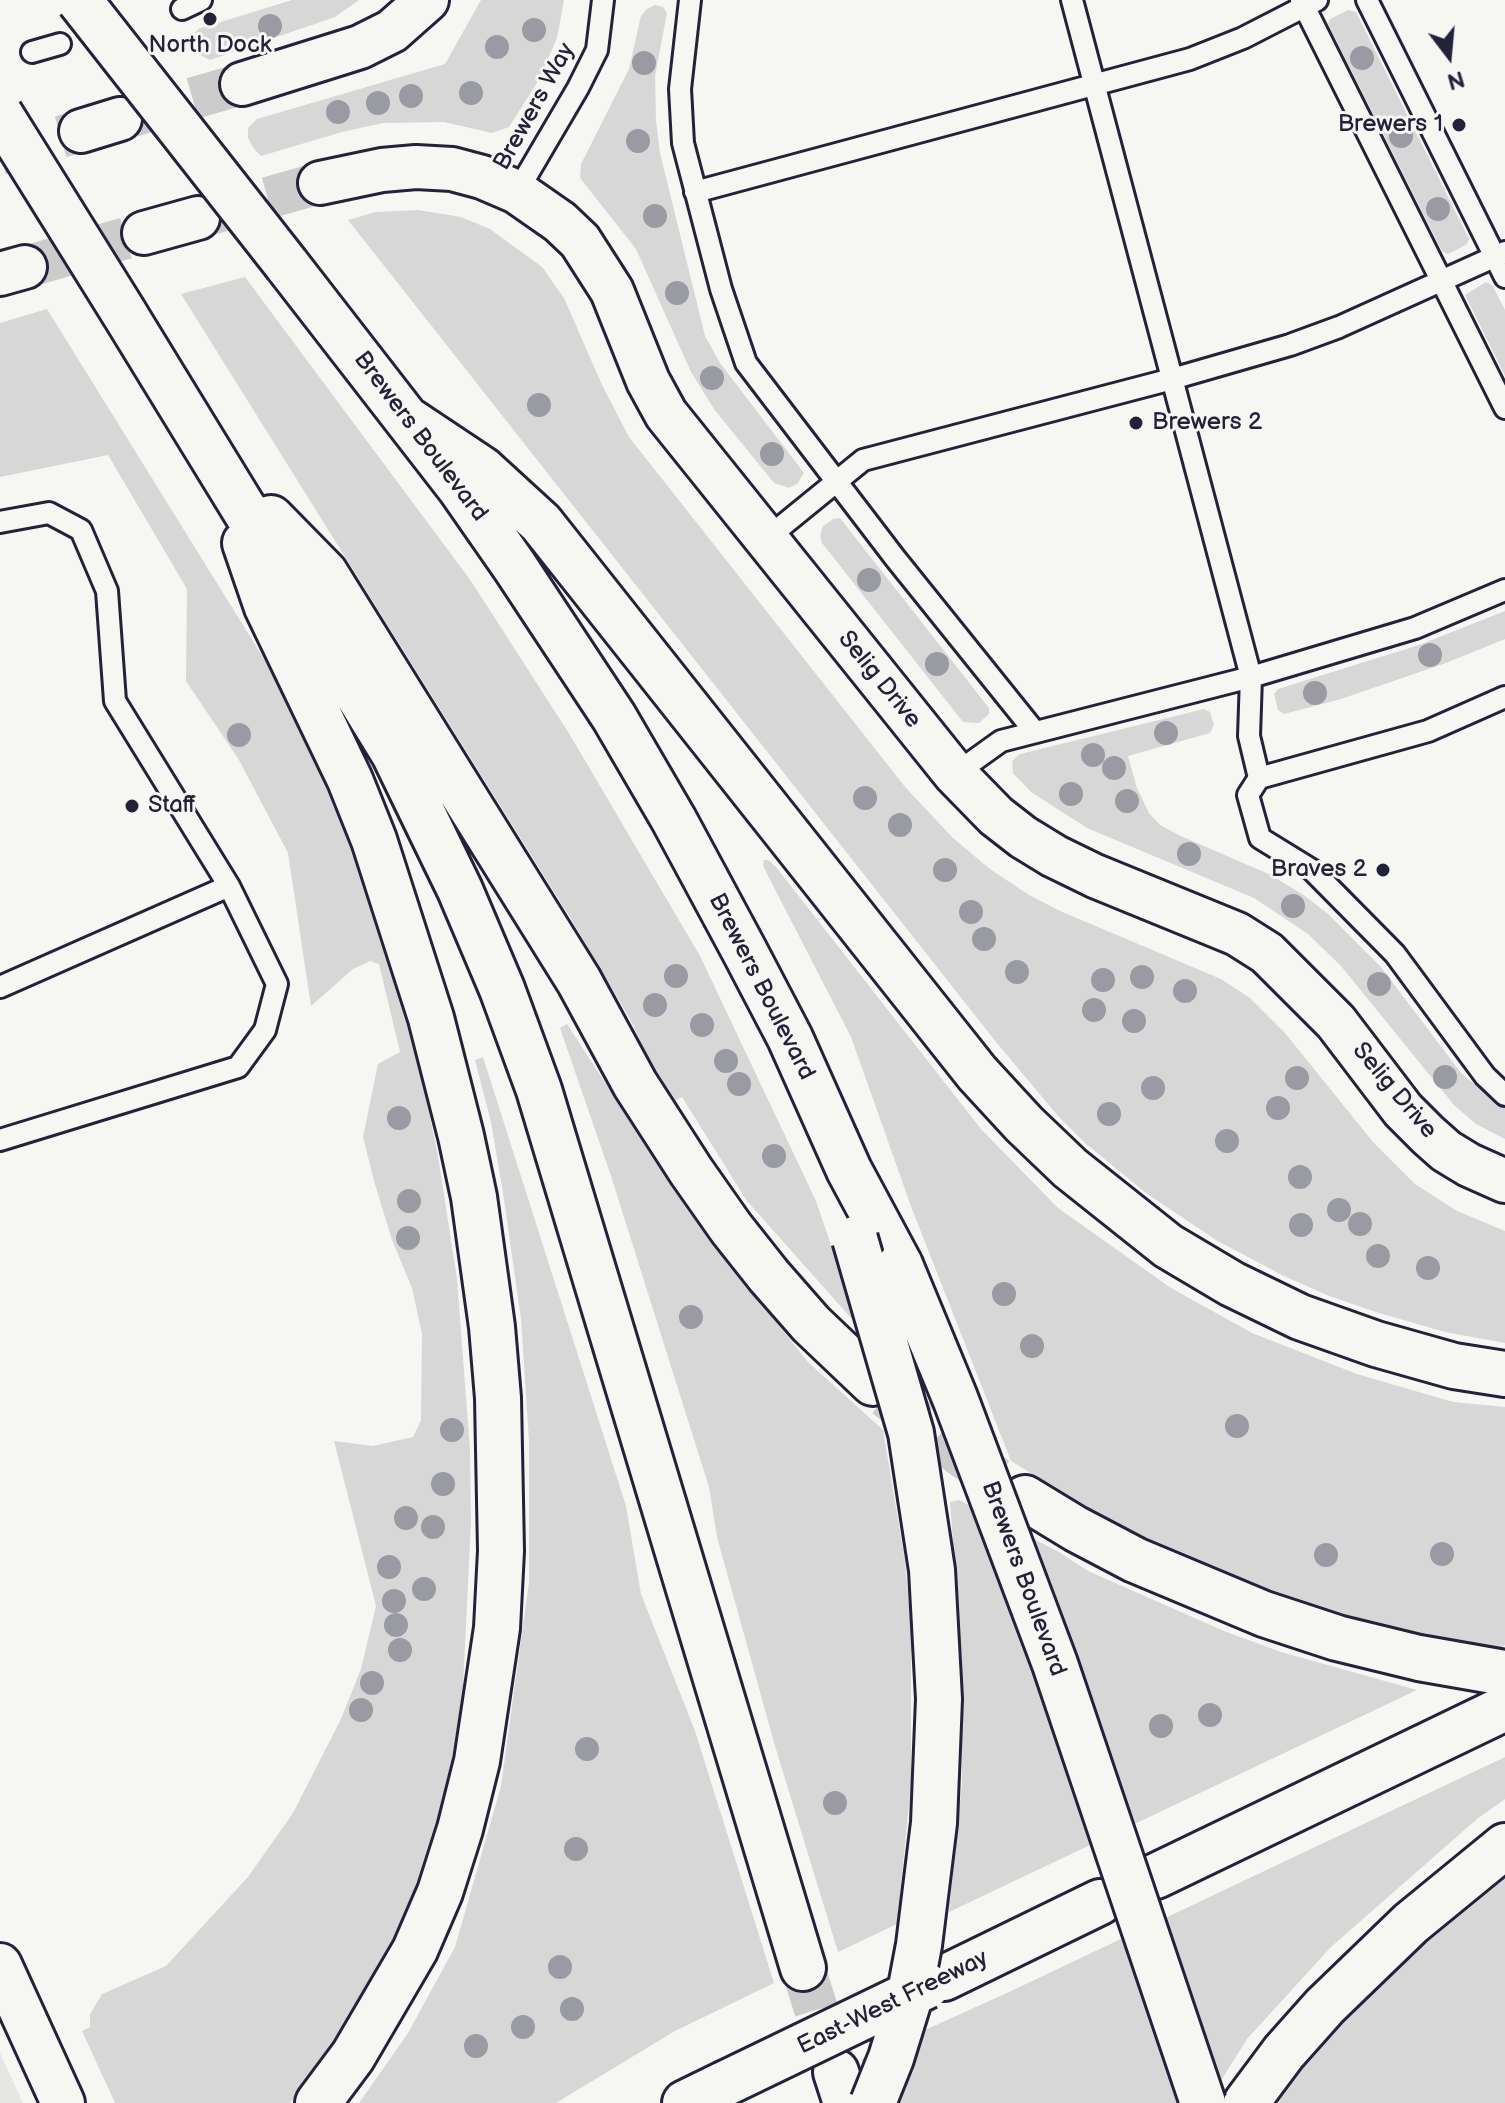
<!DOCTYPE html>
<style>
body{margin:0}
#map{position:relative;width:1505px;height:2103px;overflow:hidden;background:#f6f6f2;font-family:"Balsamiq Sans",sans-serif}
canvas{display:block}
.north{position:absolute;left:1409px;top:16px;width:80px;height:80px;-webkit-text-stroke:6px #f6f6f2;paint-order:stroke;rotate:164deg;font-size:22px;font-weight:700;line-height:32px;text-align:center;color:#22223b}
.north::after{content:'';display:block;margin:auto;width:28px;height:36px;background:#22223b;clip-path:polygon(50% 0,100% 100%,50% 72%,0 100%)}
</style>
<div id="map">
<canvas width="1505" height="2103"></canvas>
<div class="north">N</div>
</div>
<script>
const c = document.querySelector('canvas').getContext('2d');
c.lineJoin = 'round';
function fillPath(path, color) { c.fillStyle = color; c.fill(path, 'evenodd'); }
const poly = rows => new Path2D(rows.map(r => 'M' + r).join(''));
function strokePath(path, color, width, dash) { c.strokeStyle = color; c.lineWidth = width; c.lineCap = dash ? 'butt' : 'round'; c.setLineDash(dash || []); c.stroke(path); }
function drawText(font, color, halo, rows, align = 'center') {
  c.font = font + ' "Balsamiq Sans",sans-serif'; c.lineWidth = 6; c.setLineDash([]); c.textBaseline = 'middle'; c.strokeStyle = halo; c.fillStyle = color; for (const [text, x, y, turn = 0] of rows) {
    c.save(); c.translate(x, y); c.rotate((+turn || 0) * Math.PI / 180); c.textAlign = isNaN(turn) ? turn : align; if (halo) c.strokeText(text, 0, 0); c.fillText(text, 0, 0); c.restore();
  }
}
fillPath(poly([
 [0,2053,23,2103,0,2103]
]), '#e6e6e4');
fillPath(poly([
 [292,0,359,0,335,17,210,60,200,55,194,47,191,38,198,29],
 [481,0,564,0,557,38,540,78,509,127,492,133,444,122,383,123,342,132,261,156,254,149,248,138,248,128,257,119,445,64],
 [655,5,663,7,667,13,655,76,656,121,660,153,705,336,720,363,804,473,798,483,789,488,774,483,714,409,691,372,636,249,580,178,581,164,629,69,641,16,647,9],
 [1348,10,1356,12,1469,239,1467,244,1458,249,1448,254,1442,251,1328,24,1330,19],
 [418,210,461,217,490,229,542,267,564,298,602,385,629,437,906,788,953,838,990,869,1029,895,1060,911,1221,979,1250,998,1285,1033,1373,1142,1415,1184,1457,1211,1505,1231,1505,1343,1445,1332,1379,1313,1329,1296,1282,1275,1216,1240,1146,1193,1085,1143,1058,1116,996,1042,348,220,376,212],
 [245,277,471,581,570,735,700,956,816,1201,859,1327,747,1201,682,1097,675,1101,647,1055,630,1019,571,919,181,294],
 [1486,282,1492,285,1505,310,1505,376,1465,295],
 [47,309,282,688,347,835,383,933,423,1083,438,1156,457,1279,470,1450,471,1522,463,1686,453,1753,438,1820,417,1886,389,1948,345,2025,290,2103,115,2103,82,2031,90,2027,90,2014,102,1994,166,1966,248,1877,293,1813,341,1719,361,1669,376,1606,334,1441,373,1446,413,1437,421,1420,422,1334,412,1288,392,1240,374,1181,363,1137,378,1064,400,1052,379,964,370,961,353,969,311,1006,288,853,239,760,186,681,187,589,108,455,0,477,0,323],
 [840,518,989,708,989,714,979,723,963,722,822,543,820,536,823,526,833,519],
 [1505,611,1505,639,1446,663,1341,699,1284,714,1278,710,1274,694,1278,689,1419,645],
 [1204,709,1210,712,1214,725,1210,733,1128,756,1137,788,1149,813,1160,825,1181,836,1271,875,1305,896,1328,914,1381,967,1461,1073,1484,1092,1505,1105,1505,1139,1476,1124,1454,1105,1341,966,1308,934,1254,898,1087,828,1031,792,1013,773,1012,761,1020,754],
 [764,860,768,860,776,867,981,1129,1058,1208,1171,1288,1252,1333,1357,1374,1453,1402,1505,1407,1505,1645,1492,1652,1337,1613,1278,1594,1197,1563,1095,1512,1011,1461,912,1209,851,1037,763,866],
 [567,1024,675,1190,756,1297,808,1362,883,1430,905,1561,911,1625,911,1785,897,1924,838,1952,775,1746,717,1537,709,1487,611,1176,560,1028],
 [483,1057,626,1506,641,1594,695,1731,774,1983,675,2031,556,2103,359,2103,408,2033,455,1947,501,1786,529,1582,529,1441,521,1319,503,1193,491,1122,475,1060],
 [959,1500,1059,1552,1088,1571,1224,1631,1281,1652,1417,1690,949,1912,962,1783,962,1664,950,1502],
 [1505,1757,1505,1799,1477,1819,1331,1947,1247,2039,1207,2103,874,2103,861,2059,1009,1992],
 [1505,1872,1505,2103,1272,2103,1308,2055,1361,1996]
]), '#d7d7d7');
strokePath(poly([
 [132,116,242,84],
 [0,154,81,131],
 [207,215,320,183],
 [25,267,144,233]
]), '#cccccd', 42, [42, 21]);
strokePath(poly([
 [886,1396,961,1455,997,1479],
 [803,1968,836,2072]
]), '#cccccd', 44, [44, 22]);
const lane = poly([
 [690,0,680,89,683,143,721,289,746,363,895,558,1035,732],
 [1072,0,1251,677,1249,736,1259,778,1248,795,1260,838,1312,870,1395,954,1485,1076,1505,1095],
 [1301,0,1505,408],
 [1367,0,1505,277],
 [182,9,201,0],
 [32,52,60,44],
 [517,192,578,88,597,50,603,0],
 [695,192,1190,59,1243,38,1317,0],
 [0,522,49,513,81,530,107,591,115,701,229,886,277,984,265,1030,238,1067,0,1140],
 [766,539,863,460,1172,379,1290,345,1339,327,1505,252],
 [955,774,1001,741,1251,677,1415,628,1505,590],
 [1259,778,1428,731,1505,697],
 [0,987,229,886]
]);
const street = poly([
 [242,84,360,47,392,31,427,0],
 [81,131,120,119],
 [320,183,382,170,416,167,452,169,482,177,517,192,560,222,580,241,612,291,648,381,666,414,955,774,996,816,1023,837,1054,856,1095,876,1237,934,1267,953,1336,1022,1403,1110,1428,1135,1446,1151,1469,1165,1505,1181],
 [144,233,198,218],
 [0,274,25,267],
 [0,1965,63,2103]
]);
const highway = poly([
 [287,265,460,488,515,567,614,717,674,820,745,952,790,1038,849,1170,900,1265],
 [124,313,394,754,460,890,502,989,539,1090,803,1968],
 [410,421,482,469,541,523,977,1073,1024,1124,1070,1168,1168,1246,1232,1284,1300,1317,1376,1344,1454,1366,1505,1374],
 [271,518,325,573,579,981,635,1084,691,1171,731,1228,769,1276,811,1324,873,1383],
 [245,543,267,607,350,780,374,840,431,1018,461,1136,474,1197,492,1327,498,1398,501,1551,497,1628,477,1761,460,1829,440,1892,415,1950,353,2056,318,2103],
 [1025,1498,1076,1529,1135,1560,1264,1614,1337,1638,1419,1658,1505,1673],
 [1156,1876,1505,1708],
 [944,1978,1100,1902],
 [836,2072,846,2103],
 [685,2103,724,2084],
 [1246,2103,1284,2052,1325,2006,1411,1923,1505,1846]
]);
strokePath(lane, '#22223b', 26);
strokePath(street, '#22223b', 48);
strokePath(highway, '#22223b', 50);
strokePath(lane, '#f6f6f2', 20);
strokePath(street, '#f6f6f2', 42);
strokePath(highway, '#f6f6f2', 44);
const highwayBridge = poly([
 [79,0,287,265],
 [0,114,124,313],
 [855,1239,911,1433,932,1570,939,1699,934,1823,919,1945,908,2003,891,2058,873,2103],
 [900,1265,955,1398,1055,1664,1203,2103],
 [724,2084,927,1986]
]);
strokePath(highwayBridge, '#22223b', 50, []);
strokePath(highwayBridge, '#f6f6f2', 44);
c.fillStyle = '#9a9aa3';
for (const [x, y] of [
 [270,26],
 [534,30],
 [497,47],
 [1362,58],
 [644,63],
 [471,93],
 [411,96],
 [378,103],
 [338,112],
 [1401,136],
 [638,141],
 [1438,209],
 [655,216],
 [677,293],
 [712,378],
 [539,405],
 [772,454],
 [869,580],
 [1430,655],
 [937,664],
 [1315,693],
 [1166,733],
 [239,735],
 [1093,755],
 [1114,768],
 [1071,794],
 [865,798],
 [1127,801],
 [900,825],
 [1189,854],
 [945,870],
 [1293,906],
 [971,912],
 [984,939],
 [1017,972],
 [676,976],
 [1142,977],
 [1103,980],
 [1379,984],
 [1185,991],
 [655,1005],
 [1094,1010],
 [1134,1021],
 [702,1025],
 [726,1061],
 [1445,1077],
 [1297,1078],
 [739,1084],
 [1153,1088],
 [1278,1108],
 [1109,1114],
 [399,1118],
 [1227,1141],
 [774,1156],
 [1300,1177],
 [409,1201],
 [1339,1210],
 [1360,1224],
 [1301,1225],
 [408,1238],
 [1378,1256],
 [1428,1268],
 [1004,1294],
 [691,1317],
 [1032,1346],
 [1237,1426],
 [452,1430],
 [443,1484],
 [406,1518],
 [433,1527],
 [1442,1554],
 [1326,1555],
 [389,1567],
 [424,1589],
 [394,1601],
 [396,1625],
 [400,1650],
 [372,1683],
 [361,1710],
 [1210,1715],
 [1161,1726],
 [587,1749],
 [835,1803],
 [576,1849],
 [560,1967],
 [572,2009],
 [523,2027],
 [476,2046]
]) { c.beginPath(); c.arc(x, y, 12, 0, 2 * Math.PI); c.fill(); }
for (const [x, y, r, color] of [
 [210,19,8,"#22223b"],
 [1459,125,8,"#22223b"],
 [1136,423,8,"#22223b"],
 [132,806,8,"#22223b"],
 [1383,870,8,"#22223b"]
]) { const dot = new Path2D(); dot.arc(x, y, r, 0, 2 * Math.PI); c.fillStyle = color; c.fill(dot); strokePath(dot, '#f6f6f2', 3); }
drawText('24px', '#22223b', '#f6f6f2', [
 ["North Dock",210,46,"center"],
 ["Brewers 1",1443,125],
 ["Brewers 2",1152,423,"left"],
 ["Staff",148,806,"left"],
 ["Braves 2",1367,870]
], 'right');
drawText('24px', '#22223b', '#f6f6f2', [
 ["Brewers Way",535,107,-61],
 ["Brewers Boulevard",420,437,53],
 ["Selig Drive",879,680,51],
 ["Brewers Boulevard",761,987,63],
 ["Selig Drive",1394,1091,50],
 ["Brewers Boulevard",1023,1579,70],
 ["East-West Freeway",893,2003,-26]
]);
</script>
